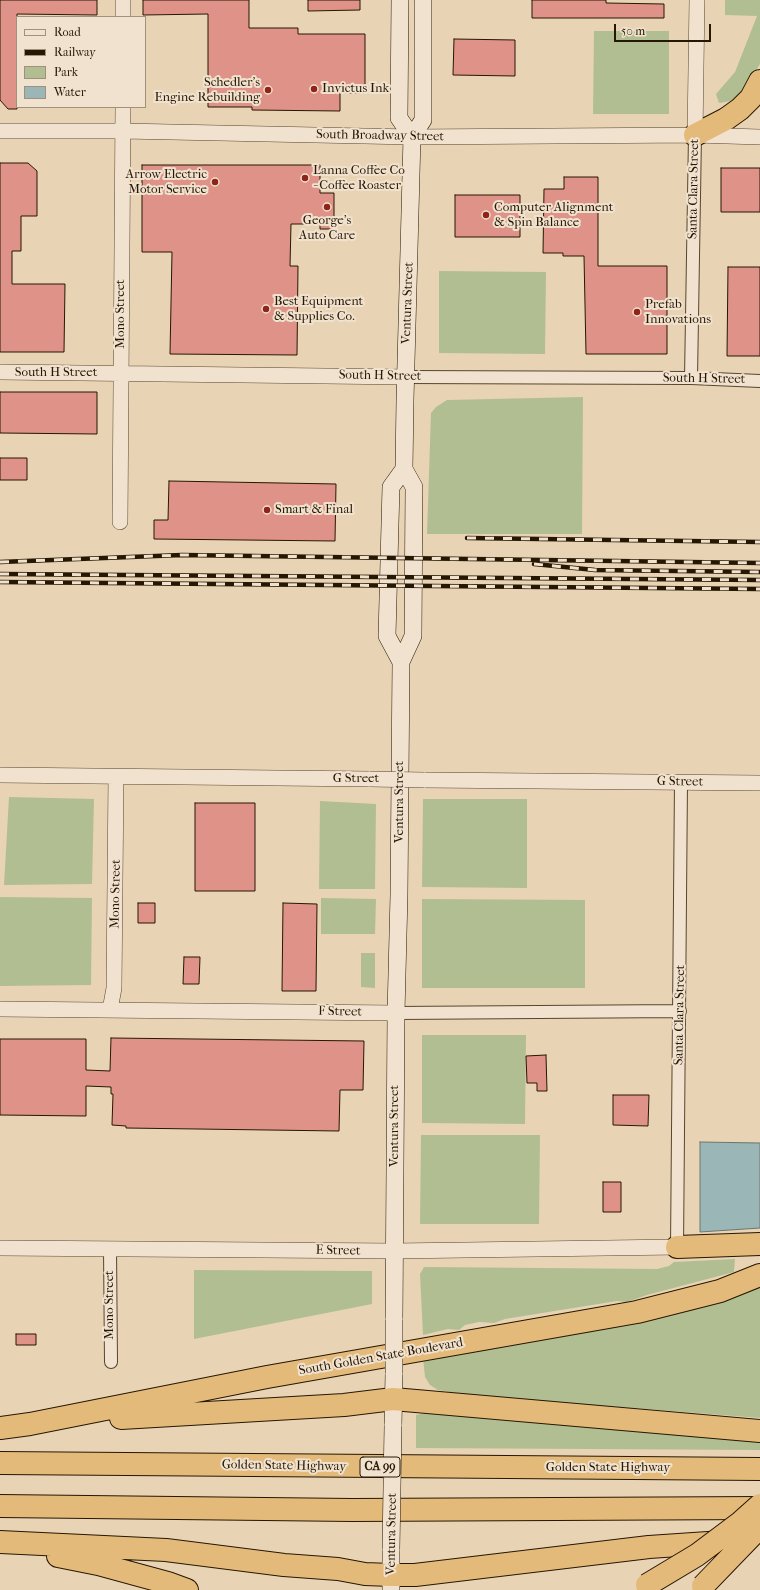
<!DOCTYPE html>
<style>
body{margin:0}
#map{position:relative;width:760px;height:1590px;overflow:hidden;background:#e9d3b5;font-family:"IM FELL French Canon",serif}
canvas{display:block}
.legend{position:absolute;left:16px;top:16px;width:130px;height:92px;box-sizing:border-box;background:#f1e2cf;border:1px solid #a0917d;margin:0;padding:5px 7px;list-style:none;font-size:12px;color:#261702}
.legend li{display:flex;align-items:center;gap:8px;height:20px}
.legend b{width:20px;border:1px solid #a0917d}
.scale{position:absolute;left:614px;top:24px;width:97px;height:18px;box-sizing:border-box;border:2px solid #261702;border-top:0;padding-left:5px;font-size:12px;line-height:14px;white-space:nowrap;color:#261702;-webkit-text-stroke:3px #f1e2cf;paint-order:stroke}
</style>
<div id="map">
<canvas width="760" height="1590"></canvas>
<ul class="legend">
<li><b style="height:5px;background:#f1e2cf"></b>Road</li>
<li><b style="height:5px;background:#261702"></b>Railway</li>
<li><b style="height:11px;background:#b1be92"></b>Park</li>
<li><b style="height:11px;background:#9ab6b6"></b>Water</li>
</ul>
<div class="scale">50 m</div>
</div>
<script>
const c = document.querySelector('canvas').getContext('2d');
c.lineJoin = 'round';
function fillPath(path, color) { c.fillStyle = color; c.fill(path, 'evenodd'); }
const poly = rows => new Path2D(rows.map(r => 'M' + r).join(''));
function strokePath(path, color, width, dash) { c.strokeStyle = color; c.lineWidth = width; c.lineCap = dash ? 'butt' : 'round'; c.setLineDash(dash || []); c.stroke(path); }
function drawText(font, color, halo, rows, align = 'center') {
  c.font = font + ' "IM FELL French Canon",serif'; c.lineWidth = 4; c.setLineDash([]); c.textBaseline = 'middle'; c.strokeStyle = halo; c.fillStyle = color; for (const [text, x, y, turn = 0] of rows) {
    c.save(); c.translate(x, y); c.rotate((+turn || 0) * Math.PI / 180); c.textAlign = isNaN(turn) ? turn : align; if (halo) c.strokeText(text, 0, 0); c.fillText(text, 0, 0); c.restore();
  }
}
fillPath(poly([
 [725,0,760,0,760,64,737,100,719,103,716,94,735,72,757,16,725,15],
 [594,31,669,31,669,114,593,114],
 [439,271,546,272,545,354,439,353],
 [583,397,582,534,427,534,431,413,436,407,447,400],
 [9,797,94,799,92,884,4,885],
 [423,799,527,799,527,888,422,887],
 [320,801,376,804,375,889,319,889],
 [0,897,92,898,91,985,0,986],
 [321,898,376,899,375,934,321,934],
 [422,899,585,900,585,988,422,988],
 [361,953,375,953,375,988,361,987],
 [422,1035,526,1035,525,1124,422,1123],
 [421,1135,540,1135,539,1224,420,1224],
 [735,1259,734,1272,647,1295,627,1302,617,1301,505,1319,494,1323,479,1322,465,1325,459,1330,448,1329,423,1335,420,1274,424,1267,657,1269,669,1266,674,1262],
 [194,1270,372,1271,372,1304,194,1339],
 [760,1285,760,1418,467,1395,438,1390,430,1385,425,1377,423,1358,649,1319,700,1308],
 [425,1413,760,1439,760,1450,416,1448,416,1415]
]), '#b1be92');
const water = poly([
 [700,1142,760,1143,760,1228,700,1232,700,1142]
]);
fillPath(water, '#9ab6b6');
strokePath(water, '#6c766e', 1);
const building = poly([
 [0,0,97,0,97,15,17,14,17,109,8,109,0,100,0,0],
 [143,0,249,0,249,28,298,28,298,34,365,34,365,93,340,93,340,111,252,110,252,107,208,107,208,14,143,15,143,0],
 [308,0,360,0,360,10,308,11,308,0],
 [532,0,606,0,606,3,664,4,664,18,532,18,532,0],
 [454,39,515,40,515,76,453,75,454,39],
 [0,163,28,163,37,171,37,216,21,216,21,251,12,251,12,284,65,284,64,352,0,352,0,163],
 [142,165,320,165,320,193,334,193,334,229,320,229,320,224,291,224,290,266,298,266,297,355,170,354,172,252,142,252,142,165],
 [721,168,760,168,760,212,721,212,721,168],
 [564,177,598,177,598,266,667,266,667,354,586,354,584,256,563,256,563,253,543,253,544,189,564,189,564,177],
 [455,195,520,195,520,237,455,237,455,195],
 [728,267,760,267,760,356,727,356,728,267],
 [0,392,97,392,97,434,0,433,0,392],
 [0,458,27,458,27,480,0,480,0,458],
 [169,481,336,484,335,541,154,539,154,520,168,520,169,481],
 [195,803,255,803,255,891,195,891,195,803],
 [138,903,155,903,155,923,138,923,138,903],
 [283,903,317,904,316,991,282,991,283,903],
 [184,957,200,957,199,984,183,984,184,957],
 [111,1038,364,1041,363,1090,340,1090,339,1131,126,1128,126,1126,112,1125,113,1094,111,1094,111,1087,86,1086,86,1116,0,1115,0,1039,86,1039,86,1070,110,1071,111,1038],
 [546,1055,547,1091,537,1091,537,1083,527,1083,526,1056,546,1055],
 [613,1095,649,1095,648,1126,613,1125,613,1095],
 [603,1182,621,1182,621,1212,603,1212,603,1182],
 [16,1334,36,1334,36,1345,16,1345,16,1334]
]);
fillPath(building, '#df9288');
strokePath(building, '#261702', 1);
const minor = poly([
 [406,377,691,378,760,381],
 [691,378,695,135],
 [396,1013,680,1011],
 [677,1247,681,782],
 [110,1249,111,1362]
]);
const tertiary = poly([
 [123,17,123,0],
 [0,131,123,131,412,137,695,135,760,137],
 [695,135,697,0],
 [0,372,406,377],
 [120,522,123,107],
 [0,775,370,779],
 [424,780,760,783],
 [0,1009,396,1013],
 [110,1010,114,988,116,777],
 [0,1248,395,1251,677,1247]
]);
const secondary = poly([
 [400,0,399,118,412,137],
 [401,662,387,636,391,487,404,469],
 [394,1320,396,1013,399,895,401,662,413,636,414,487,404,469,405,400,412,137,423,120,423,0],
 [393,1426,394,1373],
 [391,1590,391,1549]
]);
const motorway = poly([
 [695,135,726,119,740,109,751,98,760,81],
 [677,1247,760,1244],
 [121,1418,344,1405,393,1399,760,1431],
 [0,1428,30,1424,267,1377,637,1312,720,1291,760,1275],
 [0,1463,760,1469],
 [0,1506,352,1510,760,1508],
 [0,1542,166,1550,284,1565,338,1569,365,1574,391,1575,415,1575,649,1547,723,1542],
 [58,1556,98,1564,168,1583,187,1590]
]);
strokePath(minor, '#57462f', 14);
strokePath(tertiary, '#57462f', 16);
strokePath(secondary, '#261702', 18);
strokePath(motorway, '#261702', 24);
strokePath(minor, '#f1e2cf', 12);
strokePath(tertiary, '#f1e2cf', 15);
strokePath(secondary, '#f1e2cf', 17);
strokePath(motorway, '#e4ba7a', 22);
const rail = poly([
 [467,538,760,542],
 [0,562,182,555,760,563],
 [534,564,595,570,760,572],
 [0,574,760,580],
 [0,582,760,589]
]);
strokePath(rail, '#261702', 4.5);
strokePath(rail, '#f1e2cf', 3, [9]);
const tertiaryBridge = poly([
 [370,779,424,780]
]);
const secondaryBridge = poly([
 [394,1373,394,1320],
 [391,1549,393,1426]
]);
const motorwayBridge = poly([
 [647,1585,697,1555,741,1522,760,1505],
 [703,1586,760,1527]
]);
strokePath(tertiaryBridge, '#57462f', 16, []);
strokePath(secondaryBridge, '#261702', 18, []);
strokePath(motorwayBridge, '#261702', 24, []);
strokePath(tertiaryBridge, '#f1e2cf', 15);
strokePath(secondaryBridge, '#f1e2cf', 17);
strokePath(motorwayBridge, '#e4ba7a', 22);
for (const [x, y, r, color] of [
 [314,89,4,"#8f2418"],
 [268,90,4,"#8f2418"],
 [305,178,4,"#8f2418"],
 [215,182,4,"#8f2418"],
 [327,207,4,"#8f2418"],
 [486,215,4,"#8f2418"],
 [266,309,4,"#8f2418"],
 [637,312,4,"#8f2418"],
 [267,510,4,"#8f2418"]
]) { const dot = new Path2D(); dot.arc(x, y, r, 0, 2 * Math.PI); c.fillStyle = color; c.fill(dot); strokePath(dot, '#f1e2cf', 1.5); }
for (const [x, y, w] of [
 [380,1467,40]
]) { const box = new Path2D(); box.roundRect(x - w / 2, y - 10, w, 20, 3); c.fillStyle = '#f1e2cf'; c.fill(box); strokePath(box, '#261702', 1); }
drawText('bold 12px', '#261702', null, [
 ["CA 99",380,1467]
]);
drawText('13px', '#261702', '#f1e2cf', [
 ["Schedler's",260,83,"right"],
 ["Engine Rebuilding",260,98,"right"],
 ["Invictus Ink",322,89],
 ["Lanna Coffee Co",313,171],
 ["- Coffee Roaster",313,186],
 ["Arrow Electric",207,175,"right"],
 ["Motor Service",207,190,"right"],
 ["Computer Alignment",494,208],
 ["& Spin Balance",494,223],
 ["George's",327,221,"center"],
 ["Auto Care",327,236,"center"],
 ["Best Equipment",274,302],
 ["& Supplies Co.",274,317],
 ["Prefab",645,305],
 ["Innovations",645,320],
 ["Smart & Final",275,510]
], 'left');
drawText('13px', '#261702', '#f1e2cf', [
 ["South Broadway Street",380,136,1],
 ["Santa Clara Street",694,189,-89],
 ["Ventura Street",408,303,-88],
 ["Mono Street",121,314,-90],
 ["South H Street",56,373],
 ["South H Street",380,376,1],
 ["South H Street",704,379,1],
 ["G Street",356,779],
 ["G Street",680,782,1],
 ["Ventura Street",400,802,-90],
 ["Mono Street",116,894,-89],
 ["F Street",340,1012,1],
 ["Santa Clara Street",680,1015,-89],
 ["Ventura Street",395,1126,-90],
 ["E Street",338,1251,1],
 ["Mono Street",110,1305,-90],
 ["South Golden State Boulevard",381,1357,-10],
 ["Golden State Highway",284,1466,1],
 ["Golden State Highway",608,1468],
 ["Ventura Street",392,1534,-89]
]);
</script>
